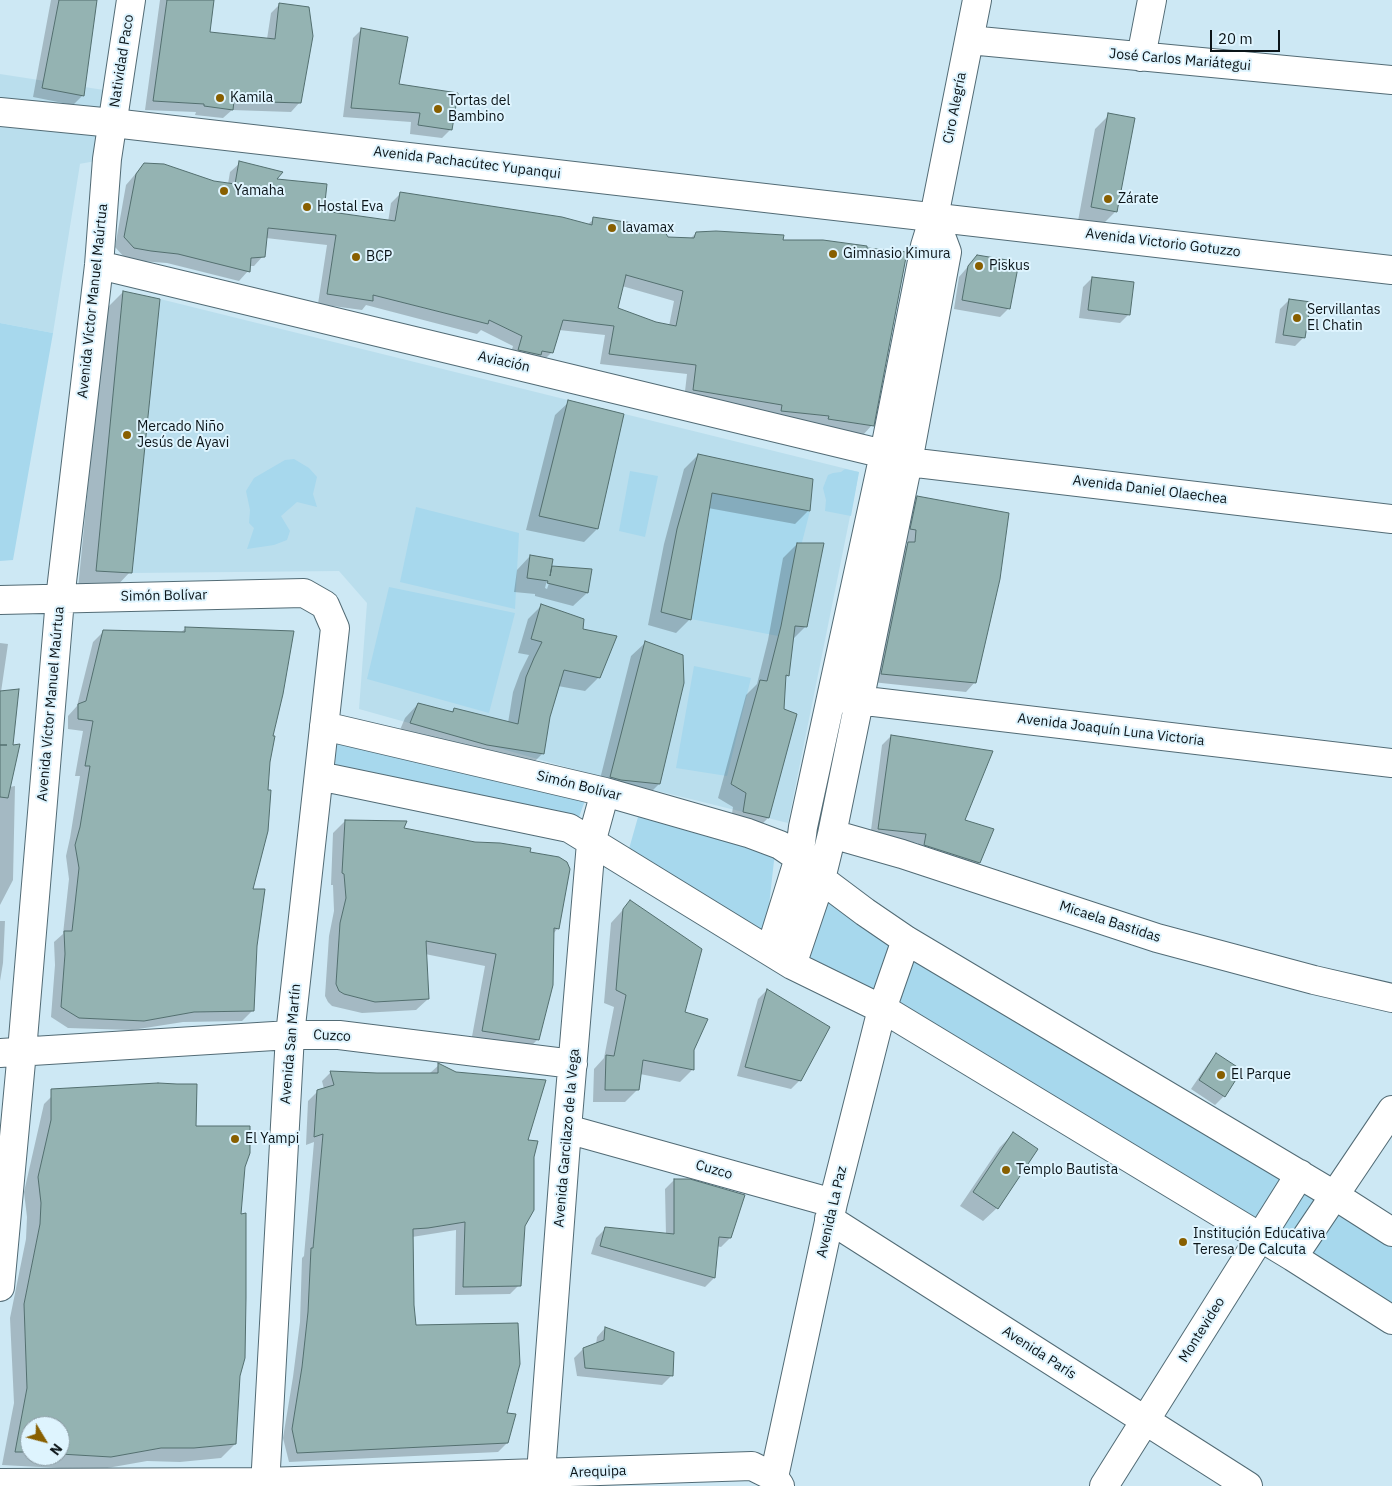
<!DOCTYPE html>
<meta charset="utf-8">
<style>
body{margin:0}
#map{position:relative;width:1392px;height:1486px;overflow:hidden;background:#cde8f4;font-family:"IBM Plex Sans",sans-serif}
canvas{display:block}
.north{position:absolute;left:20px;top:1416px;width:50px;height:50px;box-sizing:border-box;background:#def4fe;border:1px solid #8a9aa2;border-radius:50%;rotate:127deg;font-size:14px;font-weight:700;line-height:20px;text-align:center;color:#0b1418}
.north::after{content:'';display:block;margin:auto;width:18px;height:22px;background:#885f00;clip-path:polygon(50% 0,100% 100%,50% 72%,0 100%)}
.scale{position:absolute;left:1210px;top:30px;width:70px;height:22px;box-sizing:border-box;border:2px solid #0b1418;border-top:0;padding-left:6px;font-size:15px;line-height:18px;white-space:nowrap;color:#0b1418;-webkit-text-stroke:4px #def4fe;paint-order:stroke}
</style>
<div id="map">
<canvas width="1392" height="1486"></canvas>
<div class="north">N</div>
<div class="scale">20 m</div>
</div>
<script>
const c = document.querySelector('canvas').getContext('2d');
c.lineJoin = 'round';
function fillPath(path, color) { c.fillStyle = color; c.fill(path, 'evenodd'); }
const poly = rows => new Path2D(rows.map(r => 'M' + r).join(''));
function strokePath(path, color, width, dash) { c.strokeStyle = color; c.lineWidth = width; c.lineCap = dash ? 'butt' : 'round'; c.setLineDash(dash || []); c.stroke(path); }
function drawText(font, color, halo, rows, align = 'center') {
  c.font = font + ' "IBM Plex Sans",sans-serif'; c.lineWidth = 4; c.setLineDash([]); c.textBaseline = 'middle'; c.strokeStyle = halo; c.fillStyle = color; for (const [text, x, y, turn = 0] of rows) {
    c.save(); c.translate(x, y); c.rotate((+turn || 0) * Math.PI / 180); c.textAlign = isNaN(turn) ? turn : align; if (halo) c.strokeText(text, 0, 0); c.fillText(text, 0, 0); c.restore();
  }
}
fillPath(poly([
 [0,74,117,92,107,159,79,164,80,164,53,333,0,323],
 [160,299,859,472,788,823,609,779,359,709,367,603,339,571,132,573]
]), '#badeed');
fillPath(poly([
 [0,323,53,333,13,560,0,561],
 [294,459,309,468,317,477,313,494,317,507,297,502,281,516,290,531,287,540,274,545,247,549,254,528,249,523,250,510,246,491,254,478,285,460],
 [845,469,859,472,851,516,825,511,826,500,823,488,828,475,833,473,841,472],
 [630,471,658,476,645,537,619,531],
 [714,484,810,511,778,636,691,619],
 [416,507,519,533,515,609,400,582],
 [389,587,515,613,489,713,367,679],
 [694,666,751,678,727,776,676,768],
 [337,739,587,795,579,817,335,769],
 [640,810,775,852,766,932,741,923,627,856],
 [821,879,1392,1241,1392,1326,792,965]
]), '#a7d8ed');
fillPath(poly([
 [51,0,96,0,83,95,73,105,33,97],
 [160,0,213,0,209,33,267,39,271,13,280,4,300,102,291,112,232,110,223,118,195,115,196,112,145,110],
 [362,29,397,85,451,129,442,138,410,134,411,122,343,117,353,38],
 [1109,115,1116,211,1102,225,1078,221,1095,129],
 [240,163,274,180,322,212,388,222,391,203,401,193,587,225,594,219,635,234,667,238,690,239,696,233,781,241,872,425,863,435,684,400,687,374,600,364,605,335,559,330,552,352,542,362,509,359,513,346,481,330,477,334,366,305,362,310,318,304,327,245,266,238,263,256,254,266,249,266,248,271,239,281,167,263,140,261,124,257,115,247,126,185,144,164,213,182,228,184,230,172],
 [622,286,674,301,669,326,655,323,616,309],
 [977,256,1009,308,1000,317,954,309,959,277],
 [1092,278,1129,314,1120,323,1079,318,1083,287],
 [123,292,130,572,112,591,78,589,105,310],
 [1289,300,1304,337,1295,346,1275,343,1280,309],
 [569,402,597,529,584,542,526,530,555,415],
 [698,455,809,510,795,524,708,508,690,619,676,633,648,625,664,544,684,469],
 [917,497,975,682,966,692,872,682,899,553,907,545,907,539,902,538,908,506],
 [797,544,806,626,792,640,788,675,784,679,783,710,795,715,768,818,754,832,730,826,733,807,718,798,746,695,757,684,768,640,783,558],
 [530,556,549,571,553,567,587,593,573,606,535,596,535,594,514,592,517,570],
 [547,580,550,580,547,589,545,588],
 [542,605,582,630,599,677,585,691,558,686,548,717,543,753,529,767,397,737,405,718,418,704,451,713,454,709,508,723,513,692,520,673,529,655,518,653,528,619],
 [186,628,271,738,251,890,256,946,252,1011,242,1021,183,1022,132,1030,68,1028,51,1017,55,965,54,942,63,934,69,879,66,856,70,838,80,776,75,776,83,731,68,729,68,716,77,706,93,642,104,631,180,633],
 [0,643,8,644,1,692,9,787,15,786,13,880,0,905],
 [645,643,659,784,645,798,597,791,631,656],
 [891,736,964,820,979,863,970,872,916,854,918,843,870,838,882,745],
 [345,821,403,829,529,852,558,928,553,934,538,1039,526,1051,471,1042,485,966,425,954,428,999,416,1010,362,1013,332,1006,328,1002,325,996,329,936,334,911,333,885,331,885,333,833],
 [630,902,684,1013,692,1050,692,1070,680,1082,640,1074,638,1089,625,1102,593,1102,594,1069,604,1058,614,1007,604,1003,611,923],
 [0,921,5,921,3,963,0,981],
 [767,990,800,1080,791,1089,737,1076,758,999],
 [1216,1055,1224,1096,1215,1105,1191,1089,1208,1064],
 [439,1065,526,1141,524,1226,519,1285,510,1294,455,1295,456,1230,412,1237,413,1305,415,1326,506,1414,507,1443,498,1452,289,1462,283,1438,293,1377,300,1322,302,1258,304,1256,314,1142,306,1145,308,1101,318,1091,324,1089,322,1081,331,1072,377,1074,430,1073],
 [58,1090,195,1127,244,1167,239,1215,239,1376,235,1444,221,1458,180,1462,147,1461,96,1470,2,1465,14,1403,10,1318,26,1239,27,1217,24,1192,44,1104],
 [30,1426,60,1426,60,1456,30,1456],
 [1014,1133,997,1208,983,1221,960,1206,1000,1147],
 [674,1180,730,1238,721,1247,716,1246,714,1278,705,1287,591,1254,596,1238,605,1229,666,1235,665,1189],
 [605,1328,671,1376,662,1385,577,1376,574,1358,583,1349,596,1345,597,1337]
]), '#0003');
const building = poly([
 [59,0,97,0,84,96,42,88,59,0],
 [167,0,214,0,210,32,275,39,279,3,309,7,313,36,301,103,234,101,233,110,204,106,204,104,153,101,167,0],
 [361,28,408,37,399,84,458,93,452,130,418,125,420,113,351,108,361,28],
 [1108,113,1135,118,1117,212,1091,207,1108,113],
 [239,161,283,172,277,179,327,184,324,211,395,221,400,192,562,217,592,225,593,217,639,224,637,232,665,232,668,237,694,238,696,232,716,231,784,235,783,240,823,240,867,246,867,248,907,252,874,426,828,419,829,416,781,411,782,405,693,390,696,365,609,354,614,326,563,320,553,353,542,351,541,355,518,350,522,336,489,320,488,324,373,295,373,301,327,294,336,235,268,228,265,257,251,258,250,272,178,254,151,251,134,248,124,237,136,174,144,163,164,164,214,181,235,184,239,161],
 [626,275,683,291,676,326,656,322,618,308,626,275],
 [977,255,1019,262,1010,309,962,300,968,266,977,255],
 [1092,277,1134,282,1130,315,1088,310,1092,277],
 [123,291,160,299,132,573,96,571,123,291],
 [1289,299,1311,302,1305,338,1283,335,1289,299],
 [568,400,624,414,598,529,539,516,568,400],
 [698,454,813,479,810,511,712,493,691,620,661,612,677,529,698,454],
 [917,496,1009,513,1000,579,976,683,881,674,908,542,915,542,916,530,910,529,917,496],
 [797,543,824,543,807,627,795,626,789,676,786,675,784,709,797,714,769,818,743,812,746,793,731,784,760,680,767,681,781,626,797,543],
 [530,555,553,559,550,576,552,566,592,569,588,593,547,583,548,581,527,578,530,555],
 [541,604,584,619,583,629,617,636,600,678,564,670,550,717,544,754,487,745,410,723,418,703,453,712,454,708,518,724,526,677,534,658,542,642,531,639,541,604],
 [185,627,294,631,283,694,273,736,275,736,270,762,268,790,271,790,268,831,253,889,265,889,257,946,254,1011,194,1012,144,1021,79,1018,61,1007,65,954,64,931,72,931,79,868,75,845,80,827,90,766,85,766,93,721,78,719,78,704,86,701,103,630,185,632,185,627],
 [645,641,683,655,684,683,660,784,621,780,610,777,645,641],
 [19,689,13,745,20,744,8,798,0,797,0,745,7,745,0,745,0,691,19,689],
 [891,735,993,751,965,820,994,829,980,863,924,845,926,834,878,829,891,735],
 [345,820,407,821,404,828,475,842,500,843,531,848,530,852,559,857,567,862,570,869,559,929,554,928,553,985,539,1040,482,1031,496,954,426,941,429,999,375,1002,344,994,339,991,336,984,340,923,346,898,344,874,342,873,345,820],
 [630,900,702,949,685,1012,708,1019,694,1050,694,1070,643,1060,639,1090,605,1090,606,1055,614,1056,626,995,616,990,623,909,630,900],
 [767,989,830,1027,801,1081,745,1067,767,989],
 [1216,1053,1242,1070,1225,1097,1199,1080,1216,1053],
 [438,1063,456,1072,546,1080,528,1140,538,1141,534,1157,534,1210,525,1226,521,1286,463,1287,465,1222,428,1228,413,1229,414,1305,416,1325,518,1323,520,1364,507,1413,516,1414,508,1443,297,1453,292,1429,302,1367,308,1312,311,1248,313,1248,323,1134,314,1137,317,1090,334,1085,330,1071,377,1073,438,1073,438,1063],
 [158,1083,177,1084,197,1084,196,1126,250,1126,250,1153,245,1167,241,1214,246,1213,246,1298,245,1358,240,1376,236,1444,194,1448,161,1448,111,1457,60,1454,60,1426,30,1426,30,1452,15,1452,27,1388,24,1304,40,1224,41,1203,38,1177,51,1120,51,1089,158,1083],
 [1013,1132,1038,1149,998,1209,973,1192,1013,1132],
 [674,1179,690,1179,745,1195,731,1238,719,1237,715,1278,600,1246,605,1227,674,1234,674,1179],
 [605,1327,674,1352,673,1376,585,1368,583,1348,604,1340,605,1327]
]);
fillPath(building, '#94b3b2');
strokePath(building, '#536f6f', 1);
const minor = poly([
 [969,40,1392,80],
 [1141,57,1152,0],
 [99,265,884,454,908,462,1392,519],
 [0,600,304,593,325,605,335,628,290,1035,265,1486],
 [840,698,1392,763],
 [324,726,605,792,748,833,780,845,799,858,821,879,865,912,906,940,1334,1195,1392,1232],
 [319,776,569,828,792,965,890,1013,1293,1257,1392,1320],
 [832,834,902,854,1157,938,1314,980,1392,998],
 [770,951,799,858,803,827,884,454,925,246,934,217,977,0],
 [792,965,821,879,832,834,908,462,947,252,934,217],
 [0,1053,290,1035,339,1035,573,1064],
 [567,1129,833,1203],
 [829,1219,1248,1486],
 [1293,1257,1392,1110],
 [0,1287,22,1051,60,599,99,265,107,159,131,0],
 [0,1483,265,1482,752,1466,774,1477],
 [540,1486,567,1129,591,843,605,792],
 [780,1486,774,1477,833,1203,882,1009,906,940],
 [1104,1486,1300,1174]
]);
const major = poly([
 [0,112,113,123,1392,270]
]);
strokePath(minor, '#526b75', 30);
strokePath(major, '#526b75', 30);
strokePath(minor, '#fff', 28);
strokePath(major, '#fff', 28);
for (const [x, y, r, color] of [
 [220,98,5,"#885f00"],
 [438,109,5,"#885f00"],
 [224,191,5,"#885f00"],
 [1108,199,5,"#885f00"],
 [307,207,5,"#885f00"],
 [612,228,5,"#885f00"],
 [833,254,5,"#885f00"],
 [356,257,5,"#885f00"],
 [979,266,5,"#885f00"],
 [1297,318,5,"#885f00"],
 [127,435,5,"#885f00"],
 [1221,1075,5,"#885f00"],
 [235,1139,5,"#885f00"],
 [1006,1170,5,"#885f00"],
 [1183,1242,5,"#885f00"]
]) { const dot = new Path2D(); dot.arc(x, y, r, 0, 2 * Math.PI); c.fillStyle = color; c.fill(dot); strokePath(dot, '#def4fe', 2); }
drawText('14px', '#0b1418', '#def4fe', [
 ["José Carlos Mariátegui",1180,60,5],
 ["Natividad Paco",122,61,-81],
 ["Ciro Alegría",955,108,-79],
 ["Avenida Pachacútec Yupanqui",467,163,7],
 ["Avenida Victorio Gotuzzo",1163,243,7],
 ["Avenida Víctor Manuel Maúrtua",93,301,-84],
 ["Aviación",504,362,13],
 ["Avenida Daniel Olaechea",1150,490,7],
 ["Simón Bolívar",164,596,-1],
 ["Avenida Víctor Manuel Maúrtua",51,704,-85],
 ["Avenida Joaquín Luna Victoria",1111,730,7],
 ["Simón Bolívar",579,786,14],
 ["Micaela Bastidas",1110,922,18],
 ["Cuzco",332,1036,3],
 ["Avenida San Martín",291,1044,-85],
 ["Avenida Garcilazo de la Vega",567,1138,-85],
 ["Cuzco",714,1170,16],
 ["Avenida La Paz",832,1212,-77],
 ["Montevideo",1202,1330,-58],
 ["Avenida París",1039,1353,33],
 ["Arequipa",598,1472,-2]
]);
drawText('14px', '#0b1418', '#def4fe', [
 ["Kamila",230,98],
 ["Tortas del",448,101],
 ["Bambino",448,117],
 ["Yamaha",234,191],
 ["Zárate",1118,199],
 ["Hostal Eva",317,207],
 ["lavamax",622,228],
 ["Gimnasio Kimura",843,254],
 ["BCP",366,257],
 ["Piskus",989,266],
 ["Servillantas",1307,310],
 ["El Chatin",1307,326],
 ["Mercado Niño",137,427],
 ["Jesús de Ayavi",137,443],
 ["El Parque",1231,1075],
 ["El Yampi",245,1139],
 ["Templo Bautista",1016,1170],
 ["Institución Educativa",1193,1234],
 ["Teresa De Calcuta",1193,1250]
], 'left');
</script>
